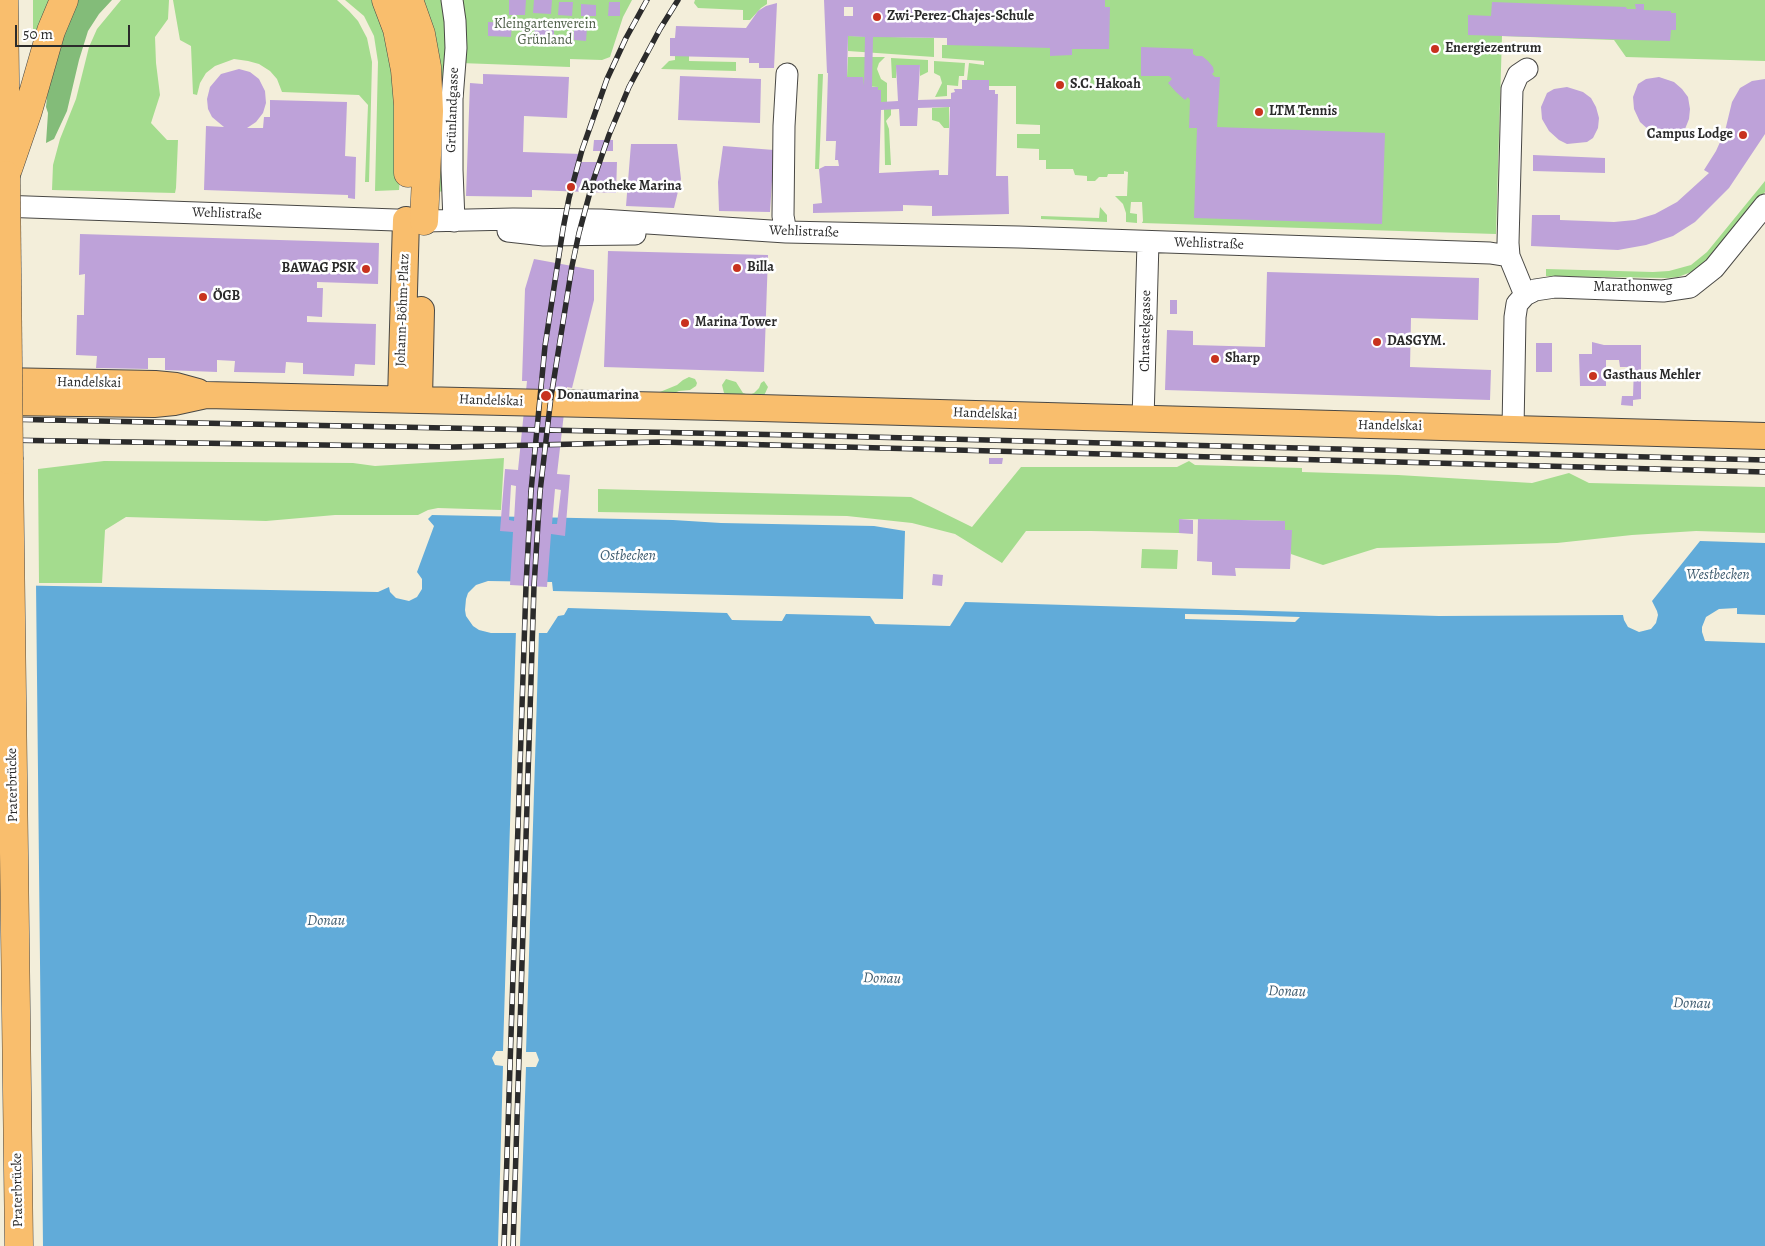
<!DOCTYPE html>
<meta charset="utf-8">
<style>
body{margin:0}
#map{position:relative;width:1765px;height:1246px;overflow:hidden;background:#f3eeda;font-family:Alegreya,serif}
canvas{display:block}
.scale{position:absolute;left:15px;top:25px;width:115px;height:22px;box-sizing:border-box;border:2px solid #2b2b2b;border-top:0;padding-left:6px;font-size:15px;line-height:18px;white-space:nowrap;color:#2b2b2b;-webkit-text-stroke:4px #fff;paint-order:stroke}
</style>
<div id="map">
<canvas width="1765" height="1246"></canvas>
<div class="scale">50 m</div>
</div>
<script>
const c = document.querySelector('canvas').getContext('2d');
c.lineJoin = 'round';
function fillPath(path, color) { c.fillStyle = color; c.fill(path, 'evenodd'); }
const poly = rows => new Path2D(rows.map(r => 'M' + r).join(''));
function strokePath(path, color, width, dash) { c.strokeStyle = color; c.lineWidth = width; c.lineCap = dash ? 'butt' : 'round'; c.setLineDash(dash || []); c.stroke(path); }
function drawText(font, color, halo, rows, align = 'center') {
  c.font = font + ' Alegreya,serif'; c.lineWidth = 5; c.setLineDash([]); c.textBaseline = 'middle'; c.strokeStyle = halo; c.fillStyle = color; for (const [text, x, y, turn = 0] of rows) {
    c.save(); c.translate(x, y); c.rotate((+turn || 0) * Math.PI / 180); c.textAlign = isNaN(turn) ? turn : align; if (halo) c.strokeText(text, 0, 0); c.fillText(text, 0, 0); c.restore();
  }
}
fillPath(poly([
 [33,0,56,0,40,40,33,38],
 [121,0,169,0,168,19,155,37,156,63,160,95,151,123,167,140,178,140,176,188,175,193,52,190,53,165,60,139,76,99,89,47,97,29],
 [173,0,337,0,349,11,358,21,367,38,372,62,369,182,365,182,368,105,359,95,282,92,277,79,270,71,259,64,248,61,234,59,215,66,206,73,200,83,197,95,193,94,191,46,180,40],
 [345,0,377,0,389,33,400,178,399,190,375,191,378,62,374,36,364,16],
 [421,0,444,0,446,22,444,191,438,192],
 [457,0,632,0,623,17,610,57,602,60,570,59,570,67,460,63],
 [695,0,767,0,767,4,761,8,750,20,743,20,743,10,698,8,694,3],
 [953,0,1765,0,1765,61,1626,57,1614,40,1502,36,1496,234,1142,223,1143,221,1142,202,1131,202,1130,213,1137,214,1137,223,1126,222,1126,213,1123,204,1115,196,1127,196,1128,172,1124,171,1124,174,1108,174,1107,177,1099,177,1095,181,1087,181,1087,176,1075,175,1073,169,1046,169,1046,160,1039,160,1039,149,1017,148,1017,134,1040,134,1040,125,1016,124,1016,86,989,86,989,80,967,80,969,63,984,65,984,61,942,58,942,45,947,45],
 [848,36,934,38,934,57,848,51],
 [675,56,689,56,689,61,736,62,736,71,661,69,669,61,675,60],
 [848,57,885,57,879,63,877,69,881,79,887,83,887,102,881,102,881,90,878,90,878,87,863,86,863,77,847,77],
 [891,58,928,60,928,72,920,76,920,65,897,65,896,78,892,78],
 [934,61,965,63,964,76,959,76,958,86,947,85,947,96,935,97,942,83,940,76,934,73],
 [818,74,823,74,819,169,815,169],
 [949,107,949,128,944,128,939,122,932,120,932,108],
 [884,109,891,109,891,115,886,121,889,129,891,165,885,165],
 [1765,181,1765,192,1713,257,1694,271,1678,277,1668,278,1546,276,1546,269,1653,272,1669,271,1691,265,1707,252],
 [1100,207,1107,215,1107,222,1041,219,1041,216,1099,218],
 [689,377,695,379,697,383,696,386,690,390,679,391,669,395,655,394,677,385,683,380],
 [726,379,736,382,743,393,749,395,754,393,759,388,761,383,764,381,768,387,762,400,730,395,724,393,722,385],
 [504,458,501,510,438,508,428,510,418,515,335,515,266,521,126,517,105,530,102,583,39,583,38,469,104,461,353,463,375,466],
 [1189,461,1195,465,1302,468,1302,472,1398,475,1532,483,1569,473,1589,483,1765,487,1765,533,1696,531,1632,535,1557,543,1377,548,1323,565,1291,554,1291,530,1285,530,1285,521,1179,519,1179,533,1091,531,1026,531,1002,563,955,534,912,523,847,516,598,512,598,489,911,497,972,527,1021,467,1177,467],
 [1142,549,1178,550,1177,569,1141,568]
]), '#a4dc8e');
fillPath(poly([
 [73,0,112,0,99,14,88,31,79,60,67,111,54,139,46,143,48,113,46,107,49,78]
]), '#83bc79');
fillPath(poly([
 [432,515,673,520,721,523,874,526,905,531,903,599,553,591,552,582,488,581,476,585,468,593,466,599,465,610,466,616,473,626,479,630,491,633,547,633,558,616,564,615,568,608,727,613,732,620,782,621,786,614,870,616,875,624,950,626,965,602,1439,616,1623,615,1624,620,1628,627,1639,632,1651,629,1656,623,1658,615,1657,611,1652,601,1700,541,1765,543,1765,615,1737,614,1737,608,1719,609,1706,617,1702,627,1702,632,1705,641,1765,643,1765,1246,0,1246,0,585,378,592,389,587,390,592,396,598,409,601,417,597,422,589,422,579,417,572,434,526,428,519]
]), '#61abd9');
fillPath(poly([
 [0,583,36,583,43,1246,0,1246],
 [1185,614,1239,615,1300,617,1295,622,1185,619],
 [516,630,539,630,526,1052,536,1052,539,1060,536,1067,526,1067,520,1246,498,1246,503,1066,495,1065,492,1058,496,1051,503,1051]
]), '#f3eeda');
fillPath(poly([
 [509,0,526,0,525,15,509,15],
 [534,0,552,0,551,14,533,13],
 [824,0,1105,0,1105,7,1110,7,1109,49,1072,49,1072,55,1050,56,1050,48,947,45,947,38,873,37,872,87,878,87,878,90,881,90,881,102,898,101,896,65,920,65,918,100,951,99,951,93,955,92,954,89,962,89,962,80,989,80,989,90,995,90,995,94,998,94,996,176,1008,176,1009,214,932,216,932,206,903,205,903,211,813,213,813,204,822,203,819,169,825,166,839,166,838,160,835,160,836,141,826,141,828,73,827,73],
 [844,7,853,7,853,16,844,16],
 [848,36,865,37,864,86,863,77,847,77],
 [950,107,948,175,939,175,939,170,879,173,881,110,899,109,900,126,917,126,918,108],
 [559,2,573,2,572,16,558,15],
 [609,2,620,2,620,16,608,16],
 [1492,2,1626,7,1627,9,1636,9,1635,4,1644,4,1644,10,1671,11,1671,13,1676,13,1676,30,1671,30,1670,41,1468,35,1468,15,1491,16],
 [777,3,774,68,759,68,759,63,749,63,749,58,670,56,670,38,675,38,676,26,746,28,758,11,766,6],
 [581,4,596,5,596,16,581,16],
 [488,22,512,23,511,37,488,36],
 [535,22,554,23,554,42,534,41],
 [574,27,587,28,586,41,574,40],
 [1141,47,1193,49,1193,54,1196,56,1202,56,1208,61,1213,67,1214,72,1212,74,1215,77,1220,77,1217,127,1385,133,1382,224,1194,218,1197,128,1189,128,1190,100,1188,97,1185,100,1176,92,1168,83,1172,79,1169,76,1141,76],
 [239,69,250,72,259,79,265,91,266,103,263,113,256,122,247,128,263,128,264,117,270,117,270,100,347,102,345,156,356,157,355,199,348,198,348,195,204,190,206,126,224,127,212,117,208,109,207,99,210,87,221,74],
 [483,74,569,77,567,118,524,116,523,152,581,154,580,162,617,162,616,193,532,190,532,197,466,196,470,83,483,84],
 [680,76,761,79,760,123,678,120],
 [1659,77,1674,82,1682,89,1688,97,1690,109,1689,119,1685,129,1678,132,1659,134,1650,131,1640,122,1634,109,1633,97,1638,84,1646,79],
 [1765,79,1765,134,1729,188,1695,222,1673,236,1646,245,1618,250,1531,246,1532,215,1560,215,1560,220,1614,222,1635,220,1655,214,1677,202,1709,173,1704,170,1716,151,1725,131,1732,102,1740,88,1752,81],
 [1567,87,1583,92,1591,98,1596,107,1599,118,1598,128,1593,138,1587,142,1567,144,1559,140,1549,131,1542,119,1541,107,1547,93,1554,89],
 [594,140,613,140,613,151,593,151],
 [631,144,677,144,681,179,674,208,626,206],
 [723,146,774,150,770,212,719,211,718,182],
 [1533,155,1605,158,1605,173,1533,171],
 [80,234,379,243,378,284,317,282,317,288,323,288,322,317,307,316,307,322,376,324,375,365,355,364,354,376,303,374,303,363,286,362,285,373,234,372,235,361,217,360,217,372,165,370,165,358,148,358,148,369,96,368,97,356,76,355,77,315,84,315,84,310,85,274,79,275],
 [608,251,768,255,764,372,604,367],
 [534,259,594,270,594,300,572,388,567,387,557,474,570,475,565,536,551,534,547,587,510,585,513,532,500,531,505,469,518,470,527,381,522,381,525,289],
 [511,485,516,486,514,521,509,520],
 [555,489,561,490,557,524,552,524],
 [1267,272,1479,278,1478,320,1411,318,1410,367,1491,370,1490,400,1165,390,1167,330,1193,331,1193,345,1265,347],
 [1170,300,1177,300,1177,314,1170,314],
 [1592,342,1604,345,1641,345,1641,399,1633,400,1633,406,1621,405,1622,396,1633,396,1634,367,1620,367,1619,360,1606,360,1606,386,1580,386,1579,354,1592,354],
 [1536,343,1552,343,1552,372,1536,372],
 [989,458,1003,458,1002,464,989,464],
 [1179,519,1193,520,1193,534,1179,533],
 [1198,519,1285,521,1285,530,1292,530,1290,569,1235,568,1236,576,1212,575,1212,562,1197,561],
 [933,574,943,575,942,586,932,585]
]), '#bea2d9');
const minor = poly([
 [452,0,455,21,456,48,452,99,452,170,454,221],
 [0,206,424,221,513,219,601,220,786,232,1019,237,1490,253,1509,256],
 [508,231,544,235,635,234],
 [786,232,783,216,784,126,787,74],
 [1525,295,1509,256,1508,243,1512,89,1518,75,1527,69],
 [1143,420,1148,242],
 [1513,429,1515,317,1517,304,1525,295,1535,290,1555,287,1663,291,1690,287,1714,268,1765,205]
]);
const major = poly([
 [0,381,155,384,176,386,198,392],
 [401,399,406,220],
 [419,399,421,310],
 [0,402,154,404,174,402,206,395,760,408,1765,436]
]);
const highway = poly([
 [4,0,6,156],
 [386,0,397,29,405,70,408,105,408,173],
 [409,0,421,34,427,67,429,111,424,221],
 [6,175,28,111,51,31,64,0],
 [9,460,19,1246]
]);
strokePath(minor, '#494845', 23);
strokePath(major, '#494845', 28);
strokePath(highway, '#494845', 29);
strokePath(minor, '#fff', 21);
strokePath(major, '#f9be6d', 26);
strokePath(highway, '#f9be6d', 28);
const rail = poly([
 [0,419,792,435,1765,460],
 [0,440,452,447,661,442,1765,472],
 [504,1246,526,586,531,491,545,346,563,229,569,198,582,150,607,79,626,38,647,0],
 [513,1246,534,586,540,492,551,397,572,266,579,233,593,181,609,135,629,87,660,29,678,0]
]);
strokePath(rail, '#2b2b2b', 5.5);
strokePath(rail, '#fff', 4, [11]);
const highwayBridge = poly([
 [6,175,9,460]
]);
strokePath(highwayBridge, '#494845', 29, []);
strokePath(highwayBridge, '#f9be6d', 28);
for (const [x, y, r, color] of [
 [877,17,5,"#c8321e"],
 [1435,49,5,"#c8321e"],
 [1060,85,5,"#c8321e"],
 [1259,112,5,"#c8321e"],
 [1743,135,5,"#c8321e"],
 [571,187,5,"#c8321e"],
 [737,268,5,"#c8321e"],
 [366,269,5,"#c8321e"],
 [203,297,5,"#c8321e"],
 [685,323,5,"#c8321e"],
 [1377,342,5,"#c8321e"],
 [1215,359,5,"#c8321e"],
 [1593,376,5,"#c8321e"],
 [546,396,6,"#c8321e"]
]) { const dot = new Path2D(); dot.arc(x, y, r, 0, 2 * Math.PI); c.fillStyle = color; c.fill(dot); strokePath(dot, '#fff', 2); }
drawText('bold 14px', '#2b2b2b', '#fff', [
 ["Zwi-Perez-Chajes-Schule",887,17],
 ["Energiezentrum",1445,49],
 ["S.C. Hakoah",1070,85],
 ["LTM Tennis",1269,112],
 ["Campus Lodge",1733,135,"right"],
 ["Apotheke Marina",581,187],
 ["Billa",747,268],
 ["BAWAG PSK",356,269,"right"],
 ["ÖGB",213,297],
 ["Marina Tower",695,323],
 ["DASGYM.",1387,342],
 ["Sharp",1225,359],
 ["Gasthaus Mehler",1603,376],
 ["Donaumarina",557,396]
], 'left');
drawText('14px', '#4f6049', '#fff', [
 ["Kleingartenverein",545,25],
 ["Grünland",545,41]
]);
drawText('14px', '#2b2b2b', '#fff', [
 ["Grünlandgasse",453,110,-88],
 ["Wehlistraße",227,214,2],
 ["Wehlistraße",804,232,2],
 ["Wehlistraße",1209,244,2],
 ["Marathonweg",1633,288],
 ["Johann-Böhm-Platz",403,310,-88],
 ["Chrastekgasse",1146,331,-89],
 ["Handelskai",89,383,1],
 ["Handelskai",491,401,2],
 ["Handelskai",985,414,2],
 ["Handelskai",1390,426,1],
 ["Praterbrücke",13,785,-91],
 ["Praterbrücke",18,1190,-91]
]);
drawText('italic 15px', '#415e71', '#fff', [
 ["Ostbecken",628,556],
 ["Westbecken",1718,575],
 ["Donau",326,921],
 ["Donau",882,979,2],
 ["Donau",1287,992,2],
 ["Donau",1692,1004,2]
]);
</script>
